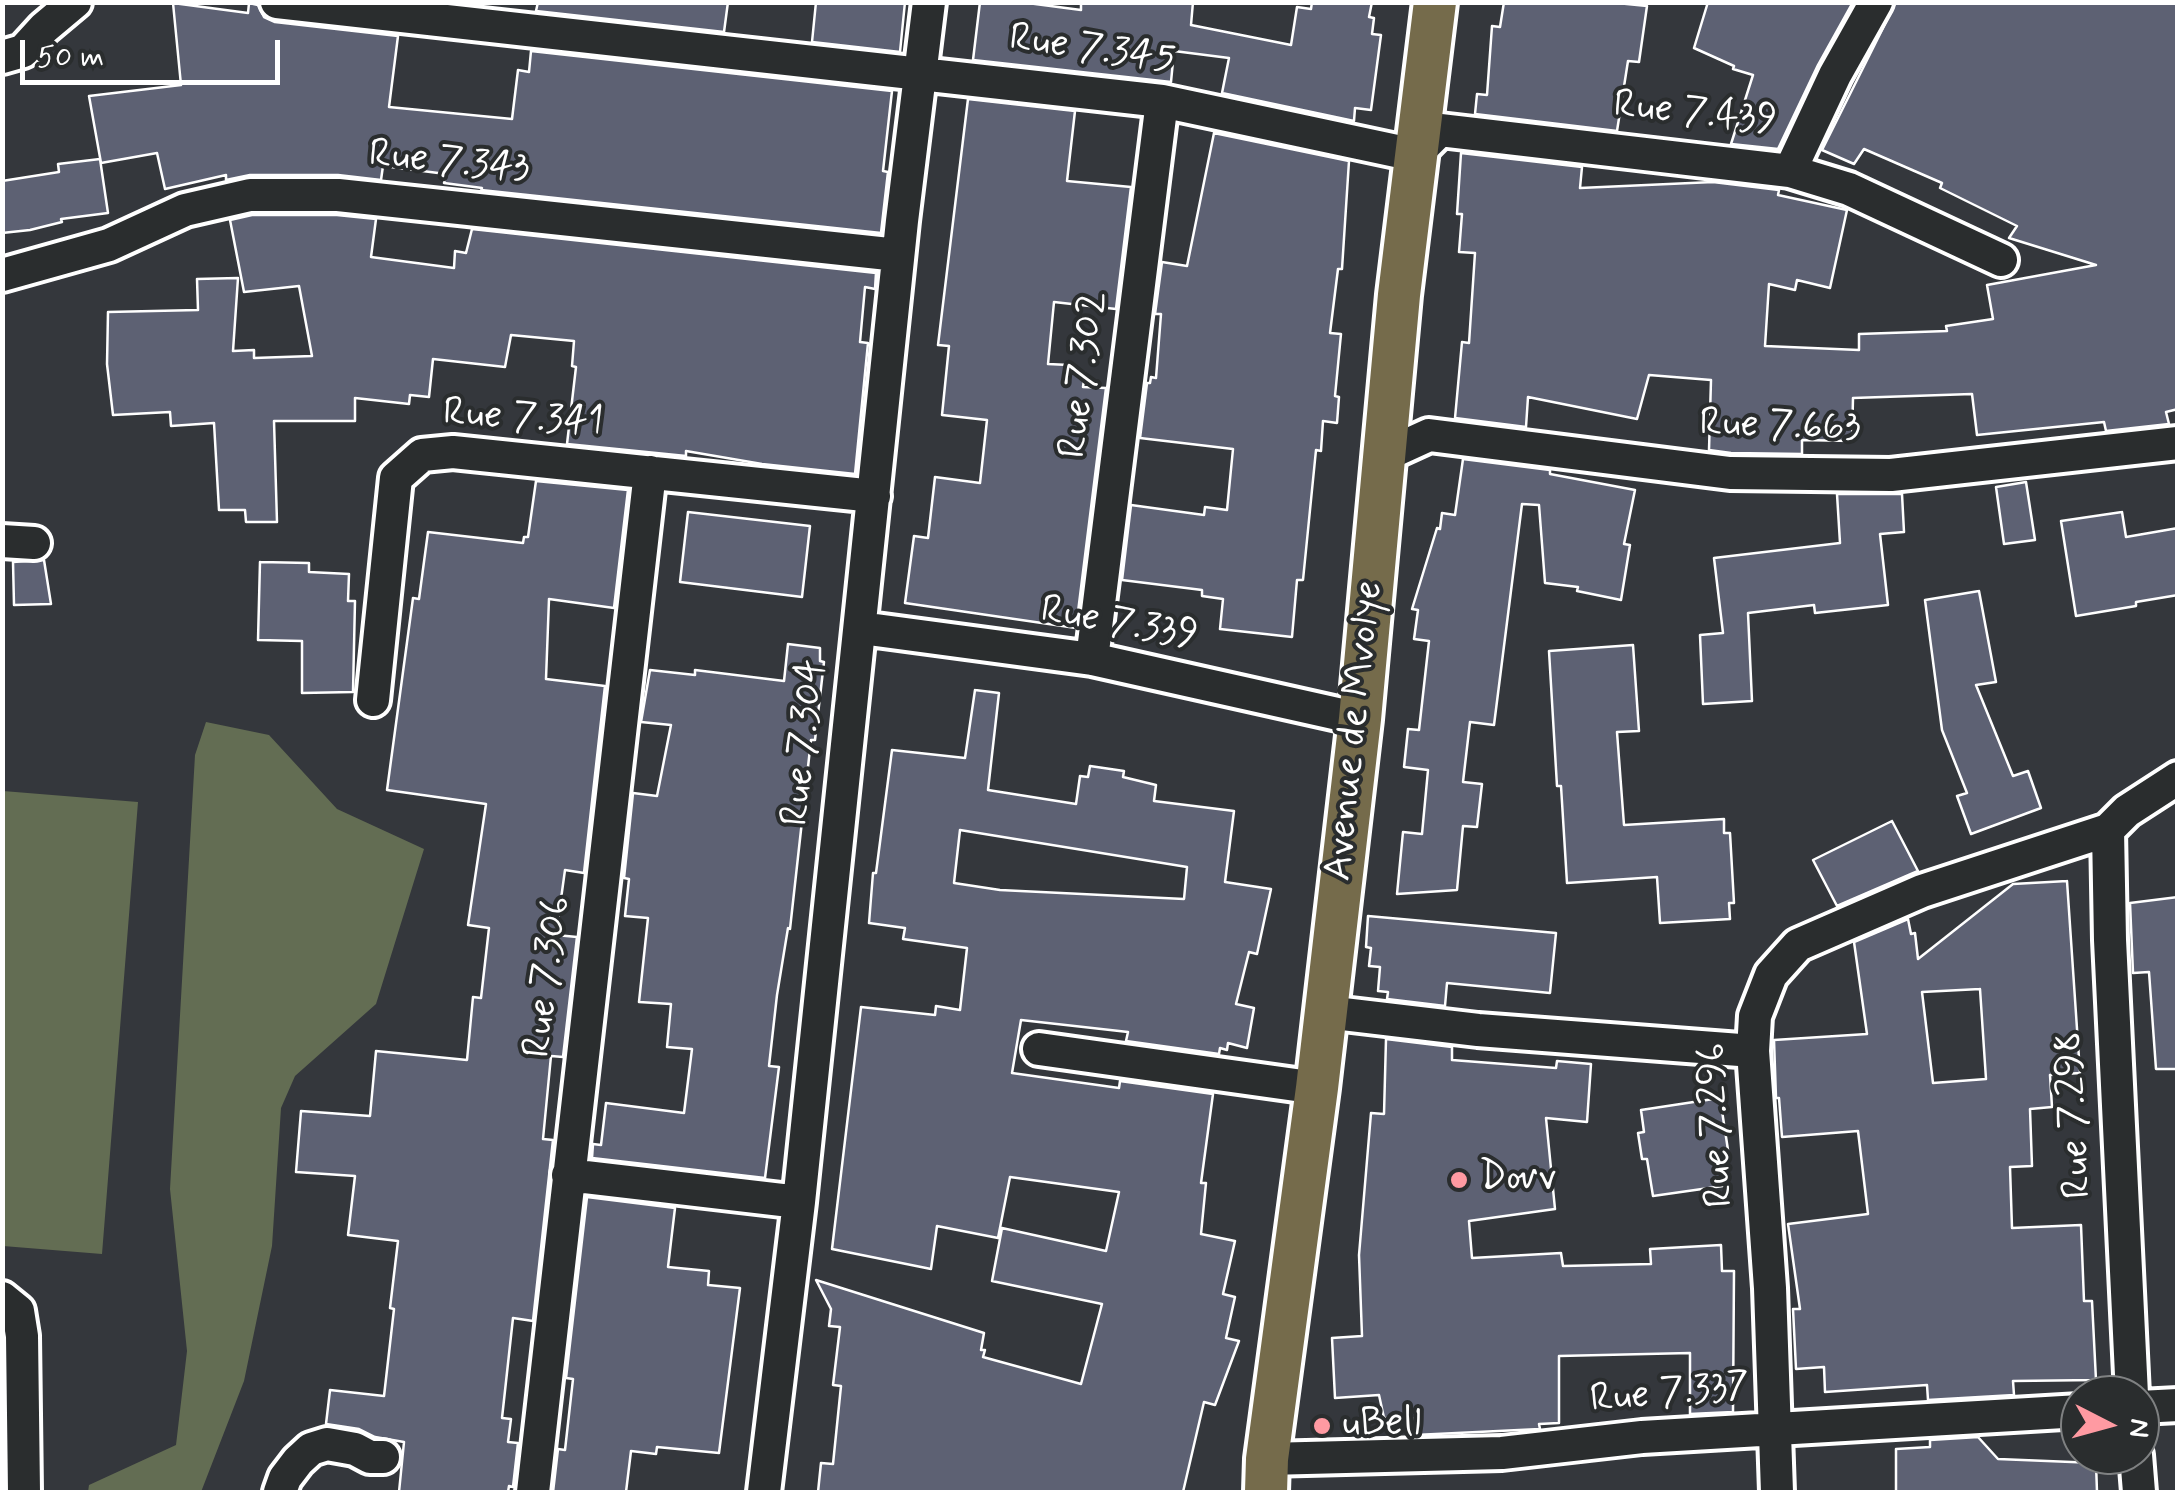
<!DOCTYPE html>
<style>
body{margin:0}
#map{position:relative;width:2180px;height:1495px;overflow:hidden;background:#34373c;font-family:Mynerve,sans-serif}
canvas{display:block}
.frame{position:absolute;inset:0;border:5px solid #fff;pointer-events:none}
.north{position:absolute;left:2060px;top:1375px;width:100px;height:100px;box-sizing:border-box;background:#2a2d2e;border:2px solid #7f8182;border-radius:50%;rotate:96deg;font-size:28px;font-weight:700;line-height:40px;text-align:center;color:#fff}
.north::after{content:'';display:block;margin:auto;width:35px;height:45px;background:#ff9aa2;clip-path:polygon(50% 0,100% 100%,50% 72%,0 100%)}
.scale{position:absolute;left:20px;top:40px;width:260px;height:45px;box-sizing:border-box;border:5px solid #fff;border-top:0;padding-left:12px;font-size:30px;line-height:35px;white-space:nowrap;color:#fff;-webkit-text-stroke:8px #2a2d2e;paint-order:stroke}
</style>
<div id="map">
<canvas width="2180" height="1495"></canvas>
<div class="frame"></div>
<div class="north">N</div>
<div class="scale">50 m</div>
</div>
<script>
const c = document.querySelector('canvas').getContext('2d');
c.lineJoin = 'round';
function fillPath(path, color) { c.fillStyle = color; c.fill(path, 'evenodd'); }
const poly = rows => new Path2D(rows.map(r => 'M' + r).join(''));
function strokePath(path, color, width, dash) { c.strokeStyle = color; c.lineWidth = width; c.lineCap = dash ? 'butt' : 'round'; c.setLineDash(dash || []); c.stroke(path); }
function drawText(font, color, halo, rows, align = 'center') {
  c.font = font + ' Mynerve,sans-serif'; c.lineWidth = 8; c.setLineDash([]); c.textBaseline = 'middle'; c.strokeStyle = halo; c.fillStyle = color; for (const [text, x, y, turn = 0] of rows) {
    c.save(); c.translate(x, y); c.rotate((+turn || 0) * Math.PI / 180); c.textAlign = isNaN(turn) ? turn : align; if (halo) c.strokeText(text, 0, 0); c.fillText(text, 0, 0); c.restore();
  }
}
fillPath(poly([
 [2,1318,10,1320,14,1492,3,1492]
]), '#40444c');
fillPath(poly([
 [206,722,269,735,337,809,424,849,376,1004,295,1076,281,1108,272,1246,244,1381,201,1492,88,1492,89,1485,176,1445,187,1351,170,1189,195,755],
 [3,791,138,802,102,1254,3,1246]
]), '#636d53');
const building = poly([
 [538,2,728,2,724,32,536,11,538,2],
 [816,2,905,2,900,52,812,42,816,2],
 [980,2,1020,2,1081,10,1081,2,1193,2,1191,25,1291,45,1297,7,1311,9,1312,2,1372,2,1369,17,1374,18,1372,34,1381,35,1371,110,1355,108,1354,121,1222,93,1229,58,1174,51,1171,82,973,60,980,2],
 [1504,2,1607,2,1647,6,1639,62,1628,61,1617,131,1475,114,1477,94,1487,95,1492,26,1500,27,1504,2],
 [1708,2,1853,2,1818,65,1778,149,1731,144,1753,75,1733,69,1734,66,1694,48,1708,2],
 [1896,2,2178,2,2178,409,2166,412,2169,424,2106,431,2104,422,1977,435,1972,394,1853,398,1852,441,1802,440,1802,454,1731,453,1709,450,1711,380,1649,375,1637,419,1528,397,1526,427,1455,418,1462,342,1469,343,1475,253,1459,252,1462,214,1457,214,1461,153,1582,167,1580,188,1713,182,1779,190,1778,195,1847,210,1830,288,1797,280,1795,290,1769,284,1765,346,1859,350,1859,334,1947,331,1946,326,1993,319,1987,285,2096,265,2009,238,2017,226,1940,188,1942,183,1864,149,1854,164,1822,150,1896,2],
 [173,3,248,13,249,3,258,5,264,17,275,22,398,36,389,107,512,119,518,70,529,72,531,51,892,91,883,171,888,172,881,233,481,190,482,188,444,183,446,174,383,166,381,180,338,175,250,175,226,180,226,175,165,189,157,153,101,163,89,96,181,85,173,3],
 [968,99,1075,111,1067,181,1131,187,1116,309,1054,302,1048,364,1069,365,1069,372,1085,373,1083,387,1106,388,1076,628,905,603,914,536,928,538,935,477,980,483,987,420,942,415,949,346,938,345,968,99],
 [1214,133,1349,161,1342,269,1338,269,1330,333,1341,334,1335,396,1339,397,1337,423,1323,421,1321,451,1316,450,1303,580,1297,580,1292,637,1220,629,1223,599,1202,596,1202,590,1122,580,1131,505,1204,515,1205,507,1227,510,1233,449,1140,438,1147,383,1150,383,1151,377,1156,378,1161,314,1155,314,1162,262,1187,266,1214,133],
 [100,159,108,213,61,219,62,222,30,230,2,233,2,181,59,172,58,164,100,159],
 [252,215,337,215,376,219,371,257,454,268,455,251,466,253,472,229,876,273,875,289,865,287,860,342,868,343,855,474,762,464,686,451,686,456,567,444,576,367,572,366,574,341,511,335,505,367,433,359,429,397,410,395,409,404,355,398,355,421,274,421,277,522,246,522,245,510,219,510,214,423,171,426,170,412,113,415,107,364,108,312,198,310,197,279,238,278,233,351,254,350,254,358,312,356,299,286,244,292,230,220,252,215],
 [1463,459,1550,470,1550,474,1635,490,1624,544,1630,545,1621,600,1577,591,1578,587,1545,583,1539,505,1522,504,1494,725,1470,722,1463,782,1482,784,1477,827,1463,826,1457,890,1397,894,1403,832,1422,834,1428,770,1404,767,1408,729,1419,730,1429,641,1414,639,1418,610,1412,609,1437,528,1440,529,1442,513,1455,515,1463,459],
 [536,481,628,490,614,608,549,599,546,679,605,686,584,873,565,870,556,935,577,937,563,1057,551,1056,543,1139,553,1140,533,1321,513,1318,502,1418,511,1419,508,1442,518,1443,513,1487,509,1486,508,1492,399,1492,404,1442,375,1437,359,1429,326,1424,330,1390,384,1396,394,1309,390,1308,398,1241,348,1235,355,1176,296,1172,301,1111,370,1116,376,1051,467,1060,473,997,481,998,489,928,468,925,486,804,387,790,413,598,419,599,428,532,523,543,524,537,528,537,536,481],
 [2026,482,2035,540,2004,544,1996,487,2026,482],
 [1837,494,1902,494,1904,532,1880,534,1888,605,1815,613,1814,605,1748,613,1752,701,1703,704,1700,635,1723,633,1714,558,1840,543,1837,494],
 [688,512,810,526,802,597,680,582,688,512],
 [2122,512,2126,537,2178,528,2178,595,2136,602,2136,606,2076,616,2061,521,2122,512],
 [44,560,51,604,14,605,13,562,44,560],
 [260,562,309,563,309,572,349,574,348,601,355,601,353,692,302,693,302,641,258,640,260,562],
 [1979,591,1996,682,1976,685,2013,776,2028,771,2041,808,1971,834,1957,796,1967,793,1942,730,1925,600,1979,591],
 [788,644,820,648,820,661,824,662,815,740,811,740,790,929,788,928,777,995,769,1066,779,1067,765,1178,592,1158,593,1144,601,1145,606,1103,684,1113,692,1049,667,1047,671,1004,639,1002,648,918,625,916,629,879,624,878,633,793,657,796,671,725,641,722,650,670,695,675,695,670,784,681,788,644],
 [1633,645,1639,731,1617,732,1624,825,1724,819,1724,833,1730,833,1734,903,1729,903,1730,919,1660,923,1657,877,1567,883,1561,786,1557,786,1549,651,1633,645],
 [975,690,999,693,988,790,1076,804,1080,776,1088,777,1090,766,1124,771,1123,777,1156,785,1154,801,1234,811,1225,882,1271,889,1257,954,1249,952,1236,1004,1254,1008,1247,1048,1228,1043,1227,1050,1220,1048,1219,1054,1126,1041,1128,1032,1021,1020,1012,1073,1119,1088,1120,1081,1213,1094,1201,1183,1206,1183,1201,1234,1235,1241,1223,1294,1235,1297,1226,1338,1239,1341,1215,1405,1204,1402,1183,1492,818,1492,821,1463,833,1464,841,1386,833,1385,840,1327,829,1326,831,1309,816,1280,984,1333,981,1350,985,1350,983,1357,1081,1384,1102,1304,992,1281,1002,1228,1106,1251,1119,1192,1010,1177,998,1238,937,1226,931,1269,832,1249,861,1007,935,1015,936,1006,960,1010,967,948,903,939,905,928,869,923,873,873,876,873,892,750,965,758,975,690],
 [960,830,1187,867,1184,899,1000,890,954,883,960,830],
 [1892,821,1918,871,1837,906,1813,860,1892,821],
 [2067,881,2080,1073,2050,1075,2052,1107,2030,1109,2032,1166,2010,1167,2012,1228,2081,1225,2084,1301,2092,1301,2096,1380,2013,1381,2014,1395,1928,1400,1927,1385,1825,1392,1824,1367,1796,1369,1793,1309,1800,1309,1788,1224,1868,1214,1858,1131,1782,1137,1779,1098,1776,1098,1774,1040,1867,1034,1854,942,1908,919,1911,934,1915,933,1918,959,2013,884,2067,881],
 [1980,989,1986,1079,1933,1083,1922,992,1980,989],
 [2178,897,2178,1069,2156,1069,2149,972,2133,973,2130,903,2178,897],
 [1368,916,1556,933,1550,993,1447,983,1445,1006,1387,999,1388,992,1378,991,1380,967,1369,966,1371,948,1366,947,1368,916],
 [1386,1039,1452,1047,1452,1060,1556,1068,1557,1061,1591,1064,1587,1122,1546,1118,1555,1209,1469,1221,1472,1258,1561,1253,1563,1266,1651,1264,1650,1249,1721,1245,1722,1271,1734,1271,1733,1412,1690,1414,1690,1353,1559,1356,1559,1423,1539,1424,1540,1429,1415,1435,1413,1418,1384,1418,1379,1395,1335,1398,1332,1338,1362,1336,1359,1255,1371,1113,1384,1114,1386,1039],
 [1720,1098,1728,1150,1722,1151,1723,1186,1653,1196,1647,1159,1642,1159,1638,1133,1644,1132,1641,1110,1720,1098],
 [587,1197,675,1208,668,1267,709,1271,708,1285,740,1288,719,1453,657,1447,656,1454,631,1451,626,1492,553,1492,558,1449,565,1450,573,1379,566,1378,587,1197],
 [1978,1437,1998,1459,2096,1463,2097,1492,1896,1492,1896,1449,1930,1447,1930,1440,1978,1437]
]);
fillPath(building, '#5d6173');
strokePath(building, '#fff', 2.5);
const minor = poly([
 [277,2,1162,101,1415,155,1440,130,1790,171,1835,75,1876,2],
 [2,57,23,51,44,28,75,2],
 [1790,171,1849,189,2001,260],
 [2,275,109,245,185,210,250,195,338,195,898,255],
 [1383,456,1429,435,1730,473,1891,475,2178,443],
 [2,541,34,543],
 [861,628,1092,659,1360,719],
 [1092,659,1162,101],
 [373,700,396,478,422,455,453,452,874,496],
 [2108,830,2110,940,2132,1395],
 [1326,1012,1478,1030,1753,1051],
 [1039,1049,1317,1088],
 [568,1175,799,1202],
 [2,1298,18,1311,22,1336,24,1492],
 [2140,1407,2178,1405],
 [2136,1455,2139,1492],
 [1267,1459,1502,1453,1642,1437,2080,1411],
 [280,1492,285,1478,298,1461,311,1449,327,1444,355,1449,370,1457,383,1457],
 [533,1492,650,472],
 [764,1492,799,1202,902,221,929,2],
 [1777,1492,1770,1288,1753,1051,1755,1016,1771,975,1798,945,1922,891,2108,830,2127,811,2178,778]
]);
const major = poly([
 [1266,1492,1267,1459,1317,1088,1360,719,1399,295,1435,2]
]);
strokePath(minor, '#fff', 40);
strokePath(major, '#fff', 50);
strokePath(minor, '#2a2d2e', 32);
strokePath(major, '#756b4b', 42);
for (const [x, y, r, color] of [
 [1459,1180,10,"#ff9aa2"],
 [1322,1426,10,"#ff9aa2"]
]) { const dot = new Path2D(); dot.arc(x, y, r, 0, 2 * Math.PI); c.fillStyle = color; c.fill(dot); strokePath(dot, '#2a2d2e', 4); }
drawText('40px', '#fff', '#2a2d2e', [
 ["Rue 7.345",1092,51,8],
 ["Rue 7.439",1695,115,6],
 ["Rue 7.343",449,164,6],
 ["Rue 7.302",1085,375,-83],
 ["Rue 7.341",523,420,4],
 ["Rue 7.663",1780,428,2],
 ["Rue 7.339",1119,625,10],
 ["Avenue de Mvolye",1356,731,-84],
 ["Rue 7.304",806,743,-84],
 ["Rue 7.306",549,977,-83],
 ["Rue 7.298",2076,1115,-93],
 ["Rue 7.296",1718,1125,-93],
 ["Rue 7.337",1670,1395,-5]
]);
drawText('40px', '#fff', '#2a2d2e', [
 ["Dovv",1479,1180],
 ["uBell",1342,1426]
], 'left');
</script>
